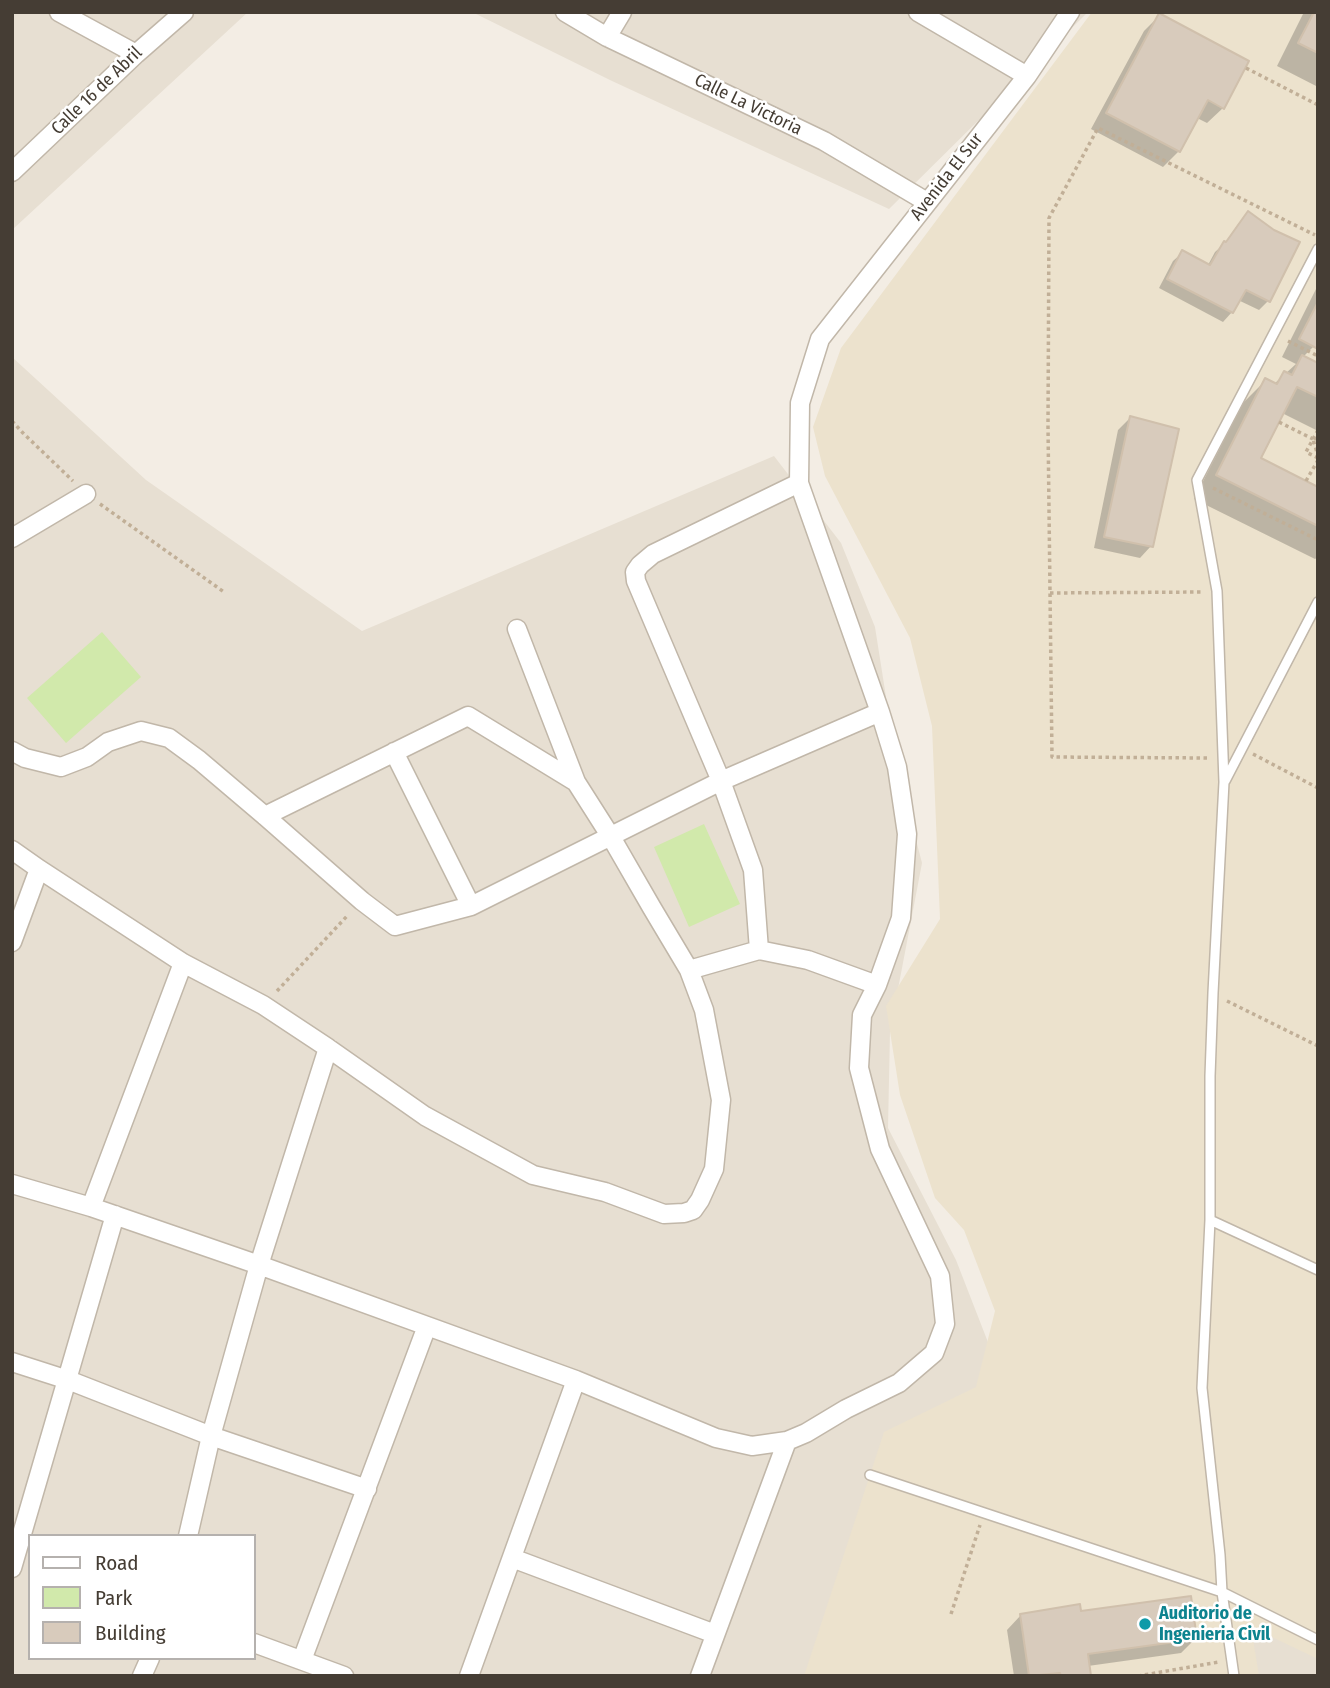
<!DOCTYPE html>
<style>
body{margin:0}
#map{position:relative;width:1330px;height:1688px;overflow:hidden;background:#f3ede4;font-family:"Fira Sans Condensed",sans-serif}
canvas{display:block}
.frame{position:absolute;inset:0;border:14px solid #453d34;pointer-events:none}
.legend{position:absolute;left:28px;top:1534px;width:228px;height:126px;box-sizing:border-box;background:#fff;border:2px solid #b5b1ae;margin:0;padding:9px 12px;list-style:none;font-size:21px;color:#453d34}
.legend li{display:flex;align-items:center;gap:14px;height:35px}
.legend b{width:35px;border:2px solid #b5b1ae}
</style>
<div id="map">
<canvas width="1330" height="1688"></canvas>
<div class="frame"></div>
<ul class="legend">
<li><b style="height:9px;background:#fff"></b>Road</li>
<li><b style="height:19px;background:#d1e9ab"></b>Park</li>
<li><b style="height:19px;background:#d8cbbc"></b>Building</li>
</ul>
</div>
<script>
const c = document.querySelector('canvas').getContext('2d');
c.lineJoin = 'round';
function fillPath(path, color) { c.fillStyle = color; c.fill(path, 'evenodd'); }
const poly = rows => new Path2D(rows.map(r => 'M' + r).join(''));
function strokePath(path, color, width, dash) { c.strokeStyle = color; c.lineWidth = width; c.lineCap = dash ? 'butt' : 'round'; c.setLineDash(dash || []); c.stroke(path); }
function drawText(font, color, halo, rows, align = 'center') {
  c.font = font + ' "Fira Sans Condensed",sans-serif'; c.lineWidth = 5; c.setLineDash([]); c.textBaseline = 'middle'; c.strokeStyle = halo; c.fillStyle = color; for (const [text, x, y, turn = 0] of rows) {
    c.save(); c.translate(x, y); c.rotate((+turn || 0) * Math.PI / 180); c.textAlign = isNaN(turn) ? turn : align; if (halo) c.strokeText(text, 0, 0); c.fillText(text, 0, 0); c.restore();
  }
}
fillPath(poly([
 [12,12,248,12,12,230],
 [472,12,1088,12,889,209,612,81],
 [12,357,146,480,362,631,774,456,841,543,875,627,897,767,922,863,890,1031,888,1128,956,1260,1028,1445,1318,1612,1318,1676,12,1676],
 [30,1536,254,1536,254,1658,30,1658]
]), '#e7dfd2');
fillPath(poly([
 [1092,12,1318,12,1318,1659,1251,1627,1259,1676,804,1676,884,1432,976,1387,995,1311,964,1230,935,1198,900,1095,886,1006,940,919,932,726,910,638,825,476,813,427,841,348]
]), '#ece2cd');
fillPath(poly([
 [102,632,141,677,66,743,27,698],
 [704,824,740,904,689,927,654,847]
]), '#d1e9ab');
fillPath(poly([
 [1304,12,1318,12,1318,87,1277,66],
 [1160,15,1223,108,1207,123,1197,118,1179,151,1163,167,1091,129,1144,31],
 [1248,213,1273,231,1268,301,1259,310,1238,300,1232,312,1223,322,1159,288,1173,261,1183,252,1208,265,1215,252,1225,243,1239,223],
 [1318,285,1318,342,1302,358,1318,365,1318,431,1282,413,1259,459,1318,489,1318,557,1315,559,1194,499,1243,403,1266,380,1274,384,1296,364,1282,357],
 [1130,418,1151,546,1140,558,1094,548,1118,430],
 [1080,1613,1195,1639,1181,1653,1088,1666,1089,1676,1014,1676,1007,1630,1021,1615]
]), '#0003');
const building = poly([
 [1314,12,1318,12,1318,53,1298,43,1314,12],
 [1159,13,1249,61,1224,109,1208,100,1180,152,1106,113,1159,13],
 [1248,211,1274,230,1300,242,1270,302,1246,290,1233,313,1167,279,1182,250,1210,265,1224,241,1226,242,1248,211],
 [1318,302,1318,349,1299,339,1318,302],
 [1302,355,1318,363,1318,397,1297,387,1261,458,1318,487,1318,526,1216,475,1265,378,1277,384,1284,371,1292,375,1302,355],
 [1130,416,1179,429,1153,547,1104,537,1130,416],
 [1191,1596,1197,1639,1088,1654,1091,1676,1061,1676,1060,1673,1029,1676,1020,1614,1080,1604,1081,1611,1191,1596]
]);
fillPath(building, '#d8cbbc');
strokePath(building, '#d0c0ac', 2);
const lane = poly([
 [1225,781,1318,602],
 [1210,1220,1318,1270],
 [870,1475,1222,1592,1318,1640],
 [1234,1676,1222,1592,1220,1555,1202,1388,1210,1220,1210,1076,1213,993,1224,782,1217,591,1197,480,1318,249]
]);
const street = poly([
 [59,12,136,54],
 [565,12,607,37,824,141,927,202],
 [918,12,1027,76],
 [607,37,622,12],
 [12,172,136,54,184,12],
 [12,538,86,494],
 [517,629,576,782],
 [12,751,25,758,61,767,87,757,108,742,141,731,169,738,199,760,265,816,362,901,395,926,471,906,721,781,880,712],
 [394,752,471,906],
 [12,850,39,869,183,963,263,1005,328,1048,425,1116,533,1175,605,1192,664,1214,684,1213,693,1210,700,1200,714,1169,721,1100,704,1010,689,970,652,908,611,837,576,782,468,716,265,816],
 [12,942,39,869],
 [759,950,753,870,721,781,636,581,635,572,640,565,653,554,799,483],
 [689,970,759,950,808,960,877,985],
 [12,1184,91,1207,259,1265,576,1380,716,1438,752,1446,787,1441,806,1433,846,1409,899,1383,934,1353,945,1324,940,1276,880,1149,859,1068,862,1015,877,985,901,918,907,834,897,767,880,712,799,483,800,403,820,339,1027,76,1070,12],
 [91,1207,183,963],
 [12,1362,68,1380,211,1436,367,1489],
 [188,1536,211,1436,259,1265,328,1048],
 [512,1558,715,1634],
 [12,1568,115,1215],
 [254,1643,344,1676],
 [302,1660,427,1326],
 [142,1676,150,1658],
 [469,1676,576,1380],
 [700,1676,787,1441]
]);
strokePath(lane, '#c1b7a9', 12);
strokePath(street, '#c1b7a9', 21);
strokePath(poly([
 [1246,68,1318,105],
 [1288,341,1318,356],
 [12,421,23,433,73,481],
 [1279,422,1313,439],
 [1318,430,1306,452,1318,458],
 [1318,438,1313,439,1318,456],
 [1306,481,1318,460],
 [1213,488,1318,540],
 [100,504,224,592],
 [1050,593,1202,592],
 [1253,754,1318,788],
 [1207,758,1052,757,1048,426,1049,218,1098,128,1315,235],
 [277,991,348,915],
 [1227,1001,1318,1046],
 [951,1614,980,1525],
 [1138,1676,1219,1662]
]), '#c1af97', 3.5, [3.5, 3.5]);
strokePath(lane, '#fff', 9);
strokePath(street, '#fff', 18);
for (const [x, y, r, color] of [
 [1145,1624,7,"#0f9aa8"]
]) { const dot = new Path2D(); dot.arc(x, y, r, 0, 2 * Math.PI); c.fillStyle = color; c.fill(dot); strokePath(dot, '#fff', 2.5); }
drawText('18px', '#453d34', '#fff', [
 ["Calle 16 de Abril",97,91,-44],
 ["Calle La Victoria",748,105,26],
 ["Avenida El Sur",947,177,-52]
]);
drawText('bold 18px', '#0d838f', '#fff', [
 ["Auditorio de",1159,1614],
 ["Ingenieria Civil",1159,1635]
], 'left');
</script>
